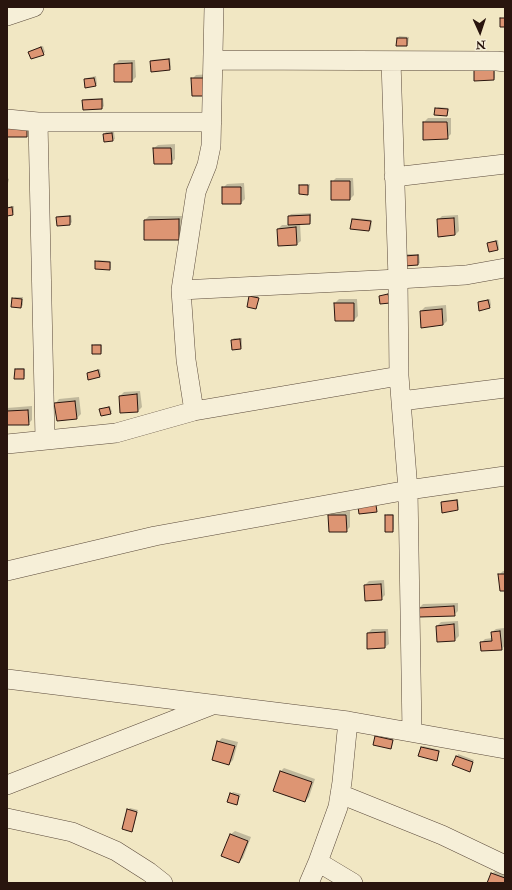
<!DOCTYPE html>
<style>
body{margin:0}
#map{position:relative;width:512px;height:890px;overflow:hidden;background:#f1e7c3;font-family:"IM FELL Double Pica",serif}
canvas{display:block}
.frame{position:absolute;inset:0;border:8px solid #29150e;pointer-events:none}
.north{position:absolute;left:460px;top:12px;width:40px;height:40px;-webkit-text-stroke:3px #f6efd8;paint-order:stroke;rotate:177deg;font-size:11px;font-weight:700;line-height:16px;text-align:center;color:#29150e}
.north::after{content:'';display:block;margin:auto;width:14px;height:18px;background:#29150e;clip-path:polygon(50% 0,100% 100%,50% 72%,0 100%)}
</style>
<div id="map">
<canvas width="512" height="890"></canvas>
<div class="frame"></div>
<div class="north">N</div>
</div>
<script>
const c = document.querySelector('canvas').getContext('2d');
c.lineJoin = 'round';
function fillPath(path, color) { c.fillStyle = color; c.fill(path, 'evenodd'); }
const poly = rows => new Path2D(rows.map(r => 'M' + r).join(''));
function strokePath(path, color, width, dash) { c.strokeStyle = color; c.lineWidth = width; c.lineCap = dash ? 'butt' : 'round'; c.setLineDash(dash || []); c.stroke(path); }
fillPath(poly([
 [399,36,409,37,408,44,407,45,398,38],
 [43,46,45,52,43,54,29,52],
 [170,58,171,67,170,69,151,62,152,60],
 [119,60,135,60,136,77,132,81,115,64],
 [477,68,495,68,495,78,494,79],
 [212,74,208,95,192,79,196,75],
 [96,76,97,84,95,85,85,79,87,78],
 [103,98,104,106,102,108,83,100,85,99],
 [438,107,449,108,448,113,447,115,436,109],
 [428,118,451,118,451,134,447,138,424,122],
 [106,132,114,132,115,139,113,140,104,134],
 [175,144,175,159,171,163,154,148,158,145],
 [7,178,9,179,7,187],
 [336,178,353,178,354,195,350,199,332,182],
 [244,183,245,199,241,203,223,188,227,184],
 [302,184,310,184,309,192,308,194,300,185],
 [14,206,14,212,13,214,7,215,7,207],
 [311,213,311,221,310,223,300,223,301,241,297,244,279,245,278,229,282,225,289,225,289,216,291,214],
 [71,215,72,222,70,224,58,225,57,217,59,216],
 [458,215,459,231,455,235,438,220,442,216],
 [149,216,182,216,182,235,178,239,145,239,145,220],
 [354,218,372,220,371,229,369,230,352,219],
 [498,240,499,248,498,250,488,243,490,242],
 [406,254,419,254,420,263,418,264,405,265],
 [98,260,111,261,111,268,109,269,96,262],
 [252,295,258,296,256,308,248,306,250,296],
 [15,297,23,297,23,305,21,307,13,299],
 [339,299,357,299,358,316,354,320,335,303],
 [490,299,491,305,490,307,480,309,479,303,480,301],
 [446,305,447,321,443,325,421,311,425,307],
 [234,338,242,338,242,347,241,348,232,340],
 [95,344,102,344,102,351,101,353,93,345],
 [17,368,25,368,25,376,23,378,16,369],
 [100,369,101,375,100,376,88,373,89,372],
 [140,391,142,407,138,411,121,412,120,396,124,392],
 [79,397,81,414,77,418,56,403,59,399],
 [32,406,32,420,28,424,7,424,7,408],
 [110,406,112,412,110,413,100,409],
 [458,499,459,508,457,510,442,503,443,501],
 [350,511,350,527,346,531,329,516,333,512],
 [387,514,394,514,394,529,392,531,386,516],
 [503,571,505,571,505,590,499,575],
 [384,580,385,595,381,599,365,585,369,581],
 [458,603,458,611,454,615,419,608,423,604],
 [458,621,459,636,455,640,438,641,437,626,441,622],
 [504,628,505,645,502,649,481,643,485,639,492,638,492,632,496,629],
 [372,629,388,629,389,644,385,647,368,633],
 [377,735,394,738,392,746,391,748,375,736],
 [222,738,238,742,233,760,229,764,218,742],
 [423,746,440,750,438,758,437,760,422,747],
 [458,754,474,760,470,770,453,765],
 [284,768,315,779,309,797,305,801,280,772],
 [233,792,241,794,236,804,231,794],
 [130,808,138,810,133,829,131,831,128,810],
 [235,831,251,837,243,858,239,862,231,834],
 [496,870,505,873,505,883,488,883,492,874]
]), '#0003');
const building = poly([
 [500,18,505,18,505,27,500,27,500,18],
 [397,38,407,38,407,46,396,46,397,38],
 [41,47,44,55,31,59,28,52,41,47],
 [169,59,170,70,151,72,150,61,169,59],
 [132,63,132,82,114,82,114,64,132,63],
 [494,69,494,80,474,81,474,70,494,69],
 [94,78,96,86,85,88,84,79,94,78],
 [191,78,208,78,209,96,192,96,191,78],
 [102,99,102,109,83,110,82,100,102,99],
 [435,108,448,109,447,116,434,115,435,108],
 [423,122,447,122,448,139,423,140,423,122],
 [7,128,27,129,27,137,7,137,7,128],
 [112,133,113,141,104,142,103,134,112,133],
 [153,148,171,148,172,164,154,164,153,148],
 [331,181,350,181,350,200,331,200,331,181],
 [299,185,308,185,308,195,299,194,299,185],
 [222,187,241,187,241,204,222,204,222,187],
 [12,207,13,215,7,216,7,208,12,207],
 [310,215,310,224,288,225,288,216,310,215],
 [70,216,70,225,57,226,56,217,70,216],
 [454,218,455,235,438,237,437,219,454,218],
 [179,219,179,240,144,240,144,220,179,219],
 [352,219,371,221,369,231,350,229,352,219],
 [296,227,297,245,278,246,277,229,296,227],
 [496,241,498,250,489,252,487,243,496,241],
 [418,255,418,265,404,266,404,256,418,255],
 [95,261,110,262,110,270,95,269,95,261],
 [388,294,390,303,380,304,379,296,388,294],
 [249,296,259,298,256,309,247,307,249,296],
 [12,298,22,299,21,308,11,307,12,298],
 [488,300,490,308,479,311,478,302,488,300],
 [334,303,354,303,354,321,335,321,334,303],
 [442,309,443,325,421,328,420,311,442,309],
 [240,339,241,349,232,350,231,340,240,339],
 [92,345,101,345,101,354,92,354,92,345],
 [15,369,24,369,24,379,14,379,15,369],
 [98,370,100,377,88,380,87,373,98,370],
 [137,394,138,412,120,413,119,396,137,394],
 [75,401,77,419,57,421,54,403,75,401],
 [109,407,111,414,101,416,99,409,109,407],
 [28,410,29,425,7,425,7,411,28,410],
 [457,500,458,510,442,513,441,502,457,500],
 [376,505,377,512,359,514,358,507,376,505],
 [328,515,346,515,347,532,329,532,328,515],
 [385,515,393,515,393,532,385,532,385,515],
 [498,574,505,574,505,591,500,591,498,574],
 [381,584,382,600,365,601,364,585,381,584],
 [454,606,455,616,419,617,418,608,454,606],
 [454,624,455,641,437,642,436,626,454,624],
 [500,631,502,650,481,651,480,642,492,641,491,632,500,631],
 [385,632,385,648,367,649,367,633,385,632],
 [375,736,393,740,391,749,373,745,375,736],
 [217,741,235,746,229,765,212,760,217,741],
 [421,747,439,751,437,761,418,756,421,747],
 [456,756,473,762,470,772,452,765,456,756],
 [280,771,312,782,305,802,273,791,280,771],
 [230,793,239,796,237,805,227,802,230,793],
 [127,809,137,812,132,832,122,829,127,809],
 [230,834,248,841,239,863,221,856,230,834],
 [491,873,505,878,505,883,487,883,491,873]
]);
fillPath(building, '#dd9573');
strokePath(building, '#29150e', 1);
const minor = poly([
 [7,16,34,7],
 [213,60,497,61,505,62],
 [391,61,398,279,399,376,408,490,412,732],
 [7,119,38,122,212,122],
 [38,122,45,439],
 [394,177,505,164],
 [181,290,398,279,466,275,505,268],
 [401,401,505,388],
 [194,411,186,360,181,290,196,192,207,165,211,146,214,7],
 [7,444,116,433,194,411,399,376],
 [7,571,155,536,408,490,505,476],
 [7,679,348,721,505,749],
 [7,785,210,706],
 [340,794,442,835,505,865],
 [7,818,72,832,116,851,149,872,163,883],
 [318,862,353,883],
 [309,883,318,862,338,807,342,782,348,721]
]);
strokePath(minor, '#5b4a3b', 20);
strokePath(minor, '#f6efd8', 19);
</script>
